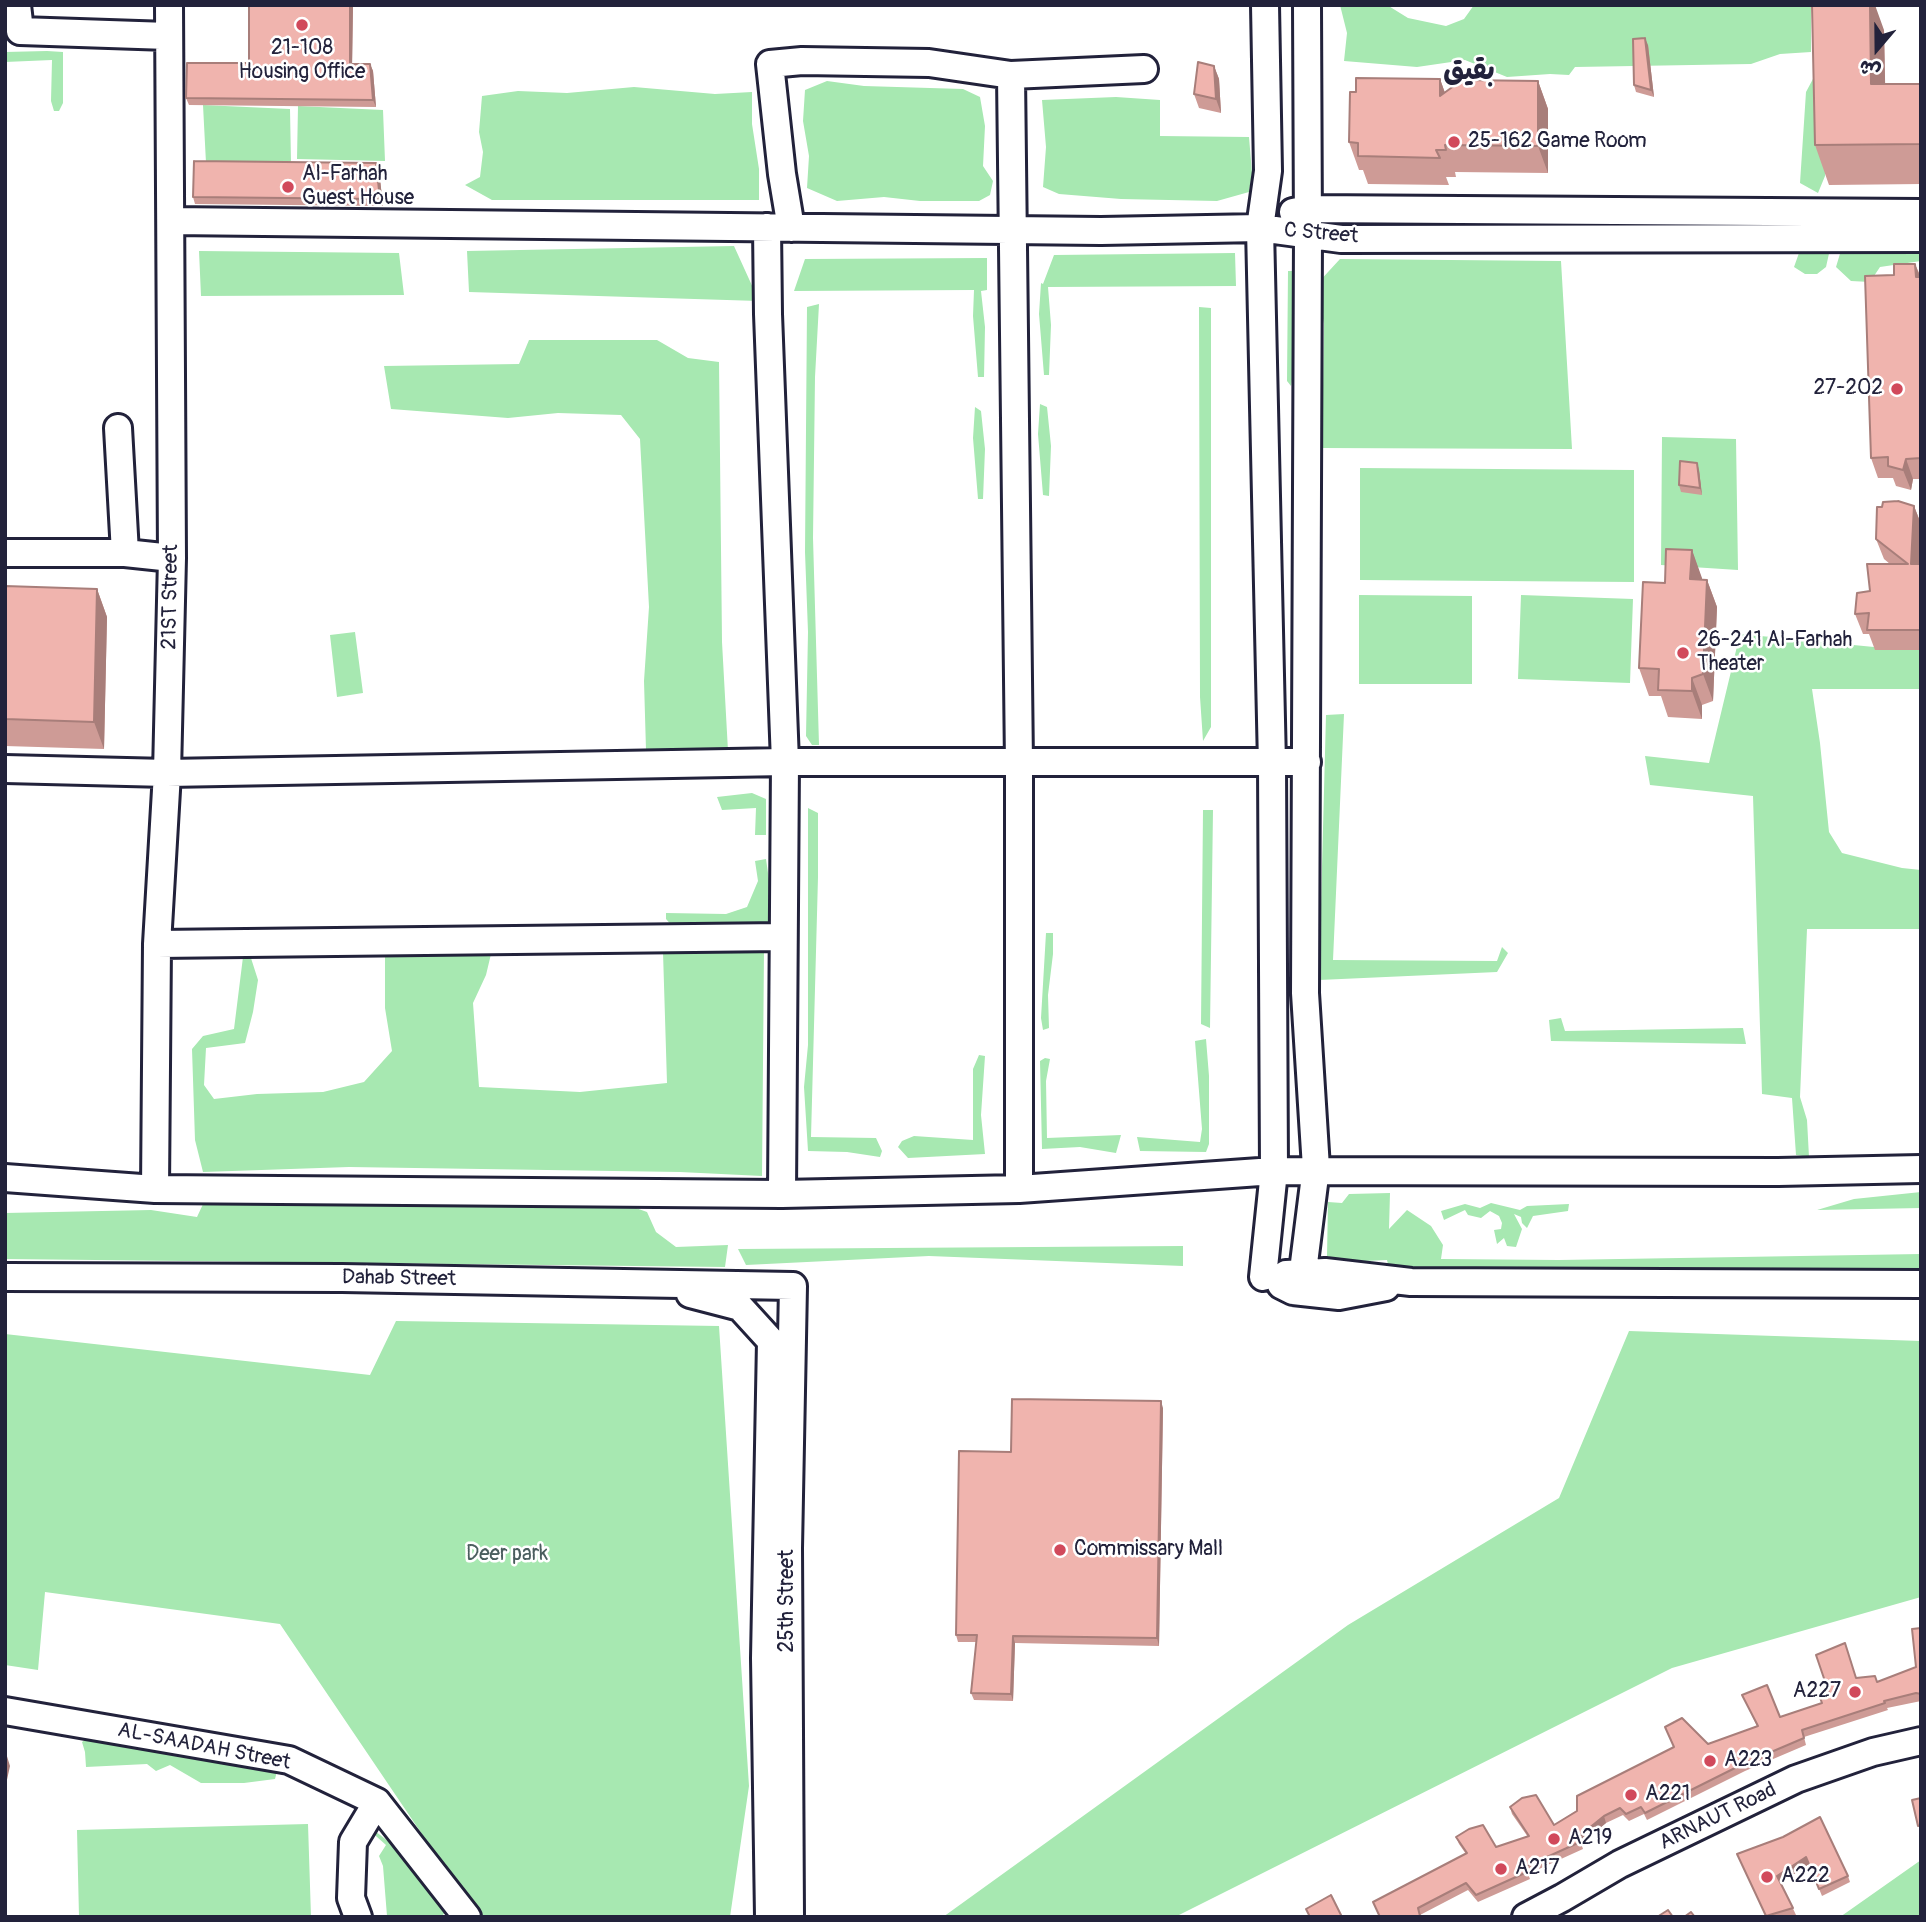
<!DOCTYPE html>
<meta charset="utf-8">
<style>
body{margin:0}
#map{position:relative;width:1926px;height:1922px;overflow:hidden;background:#fff;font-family:Pangolin,"Playpen Sans Arabic",sans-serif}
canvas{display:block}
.frame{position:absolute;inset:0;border:7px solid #22223b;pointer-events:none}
.north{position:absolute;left:1842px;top:14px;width:70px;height:70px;-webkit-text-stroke:5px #fff;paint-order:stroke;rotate:200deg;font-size:19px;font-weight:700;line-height:28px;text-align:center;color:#22223b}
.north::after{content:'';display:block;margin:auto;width:24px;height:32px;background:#22223b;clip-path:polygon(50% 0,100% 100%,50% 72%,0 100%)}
</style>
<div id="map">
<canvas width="1926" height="1922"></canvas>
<div class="frame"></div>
<div class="north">ش</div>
</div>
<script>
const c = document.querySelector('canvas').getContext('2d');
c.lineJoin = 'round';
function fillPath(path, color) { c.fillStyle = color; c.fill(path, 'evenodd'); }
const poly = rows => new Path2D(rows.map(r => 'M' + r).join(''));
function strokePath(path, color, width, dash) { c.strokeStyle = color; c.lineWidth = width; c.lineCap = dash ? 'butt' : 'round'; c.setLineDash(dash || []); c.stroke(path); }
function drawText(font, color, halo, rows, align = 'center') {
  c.font = font + ' Pangolin,"Playpen Sans Arabic",sans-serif'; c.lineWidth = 5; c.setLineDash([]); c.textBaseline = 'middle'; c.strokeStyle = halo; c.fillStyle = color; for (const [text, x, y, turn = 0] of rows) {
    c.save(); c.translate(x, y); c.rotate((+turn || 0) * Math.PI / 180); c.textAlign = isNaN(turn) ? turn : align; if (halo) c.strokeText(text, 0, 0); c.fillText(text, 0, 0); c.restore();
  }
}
fillPath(poly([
 [1340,5,1387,5,1408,18,1446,26,1464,19,1474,5,1811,5,1811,52,1780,54,1751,64,1575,67,1569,75,1550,74,1507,77,1465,60,1417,67,1344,61,1347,33],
 [47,51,63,52,63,103,59,111,54,111,51,101,52,60,5,62,5,52],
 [1814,77,1828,81,1825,176,1818,193,1800,183,1806,92],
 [827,81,864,86,963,89,980,97,985,126,983,166,993,181,990,195,979,201,920,201,884,197,837,201,807,188,809,156,803,121,805,90],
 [634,87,715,94,752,92,752,124,759,169,759,200,492,200,465,185,480,177,483,152,479,132,482,96,518,91,567,93],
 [1116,97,1160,100,1160,136,1249,137,1252,173,1249,192,1217,201,1121,199,1059,194,1043,187,1046,147,1042,100],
 [203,105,290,109,291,163,206,163],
 [298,106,383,110,385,161,297,159],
 [1921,245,1921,261,1880,267,1870,282,1851,281,1836,267,1842,247],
 [734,246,759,301,469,292,467,251],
 [1830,249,1826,267,1817,274,1805,274,1794,267,1799,253,1808,250],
 [199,251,399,253,404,295,201,296],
 [1235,253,1236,286,1048,287,1051,325,1049,375,1044,375,1039,314,1041,283,1043,284,1054,255],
 [987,258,987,290,981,291,985,327,984,377,978,377,973,316,974,290,794,291,805,259],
 [1340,259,1561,261,1572,449,1322,448,1324,324,1317,284],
 [1288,271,1292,271,1293,373,1291,386,1287,381],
 [819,304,815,377,813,538,819,745,812,745,806,736,808,632,805,552,807,307],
 [1199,307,1211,308,1211,727,1203,741,1200,697],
 [529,340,657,340,688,358,719,362,722,642,728,751,685,755,646,750,644,681,649,607,640,439,621,415,558,413,508,418,391,409,384,366,519,364],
 [1040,404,1047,407,1051,446,1049,496,1043,495,1038,434],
 [975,407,981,411,985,449,983,499,978,499,973,438],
 [1662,437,1736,439,1738,570,1661,565],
 [1360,468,1634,470,1634,582,1360,580],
 [1359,595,1472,596,1472,684,1359,684],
 [1521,595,1633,599,1630,683,1518,679],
 [355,632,363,693,337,697,330,635],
 [1740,634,1874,647,1921,648,1921,689,1812,689,1820,743,1829,832,1842,853,1902,868,1921,870,1921,929,1807,929,1800,1097,1807,1120,1809,1157,1796,1155,1792,1098,1762,1094,1753,796,1650,785,1645,756,1709,763],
 [1344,714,1333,960,1497,961,1502,947,1508,953,1497,972,1319,980,1326,715],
 [752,793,766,799,766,835,755,835,756,808,722,810,717,797],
 [808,808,818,813,818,877,811,1137,876,1138,882,1151,880,1157,847,1152,808,1151,804,1087,808,1045],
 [1203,810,1213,810,1210,1028,1201,1024],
 [766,859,769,880,768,923,733,923,674,928,666,919,666,913,726,914,747,907,758,881,755,861],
 [1046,933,1053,933,1053,954,1048,995,1049,1028,1043,1030,1041,1018],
 [764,950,762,1176,680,1172,349,1167,203,1172,195,1140,192,1049,203,1036,234,1029,243,957,250,955,258,980,253,1012,245,1043,206,1048,204,1085,214,1099,257,1094,323,1092,364,1082,392,1051,385,1008,385,955,491,954,486,975,473,1003,479,1087,580,1092,667,1083,663,952],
 [1561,1018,1565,1031,1743,1028,1746,1044,1551,1041,1549,1020],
 [1206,1039,1209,1076,1209,1144,1206,1152,1140,1151,1137,1137,1200,1142,1202,1129,1195,1041],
 [979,1055,985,1056,981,1115,985,1154,908,1158,898,1147,902,1141,914,1136,973,1140,973,1069],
 [1045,1058,1050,1059,1046,1081,1047,1138,1121,1135,1116,1153,1080,1147,1042,1149,1040,1061],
 [1921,1192,1921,1208,1817,1210,1854,1199],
 [1390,1193,1389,1229,1407,1210,1431,1226,1443,1245,1441,1259,1559,1260,1921,1254,1921,1269,1413,1273,1389,1269,1387,1260,1343,1262,1327,1256,1328,1202,1342,1203,1349,1194],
 [204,1202,633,1207,647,1212,656,1232,676,1247,728,1245,725,1267,5,1259,5,1213,151,1210,197,1217],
 [1491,1203,1520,1210,1527,1206,1569,1204,1568,1211,1533,1216,1527,1228,1522,1223,1521,1217,1514,1214,1522,1229,1516,1247,1507,1246,1504,1238,1497,1244,1494,1230,1501,1229,1502,1223,1499,1216,1490,1211,1481,1218,1468,1215,1465,1210,1444,1220,1441,1211,1465,1204,1480,1208],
 [1183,1246,1183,1266,929,1256,746,1265,738,1249],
 [396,1321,719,1326,749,1786,730,1917,478,1917,280,1624,45,1592,38,1670,5,1665,5,1334,370,1375],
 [1629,1331,1921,1341,1921,1597,1672,1668,1175,1917,943,1917,1348,1625,1559,1498],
 [89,1737,277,1771,275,1779,244,1783,201,1783,170,1765,156,1771,147,1764,86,1767,85,1752,82,1742],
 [308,1824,311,1917,79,1917,77,1830],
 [370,1827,389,1842,398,1845,447,1910,442,1916,387,1916,383,1866,379,1856,386,1845,368,1829],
 [1921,1860,1921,1917,1840,1917]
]), '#a7e8b1');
const minor = poly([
 [17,5,20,31,168,36],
 [1011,75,1019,764,1019,1189],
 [1293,212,1308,209,1921,213],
 [171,221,1101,231,1260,228,1341,239,1921,238],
 [767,227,768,314,785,762,782,1194],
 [791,228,782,174,770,64,802,61,929,63,1011,75,1144,69],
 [118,428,125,553,172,558],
 [5,553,125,553],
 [5,769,167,773,785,762,1307,762],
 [157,944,783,937],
 [5,1178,155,1189,782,1194,1019,1189,1274,1171,1778,1172,1921,1169],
 [155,1189,157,944,167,773,172,558,169,5],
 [1286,1274,1325,1272,1411,1282,1921,1284],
 [5,1277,342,1278,793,1286,788,1548,790,1917],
 [1263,1277,1274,1171,1272,764,1260,228,1268,171,1265,5],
 [1281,1285,1293,1291,1339,1296,1386,1287],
 [1293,1291,1303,1271,1316,1168,1305,993,1308,235,1307,5],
 [690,1294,740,1307,771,1341,765,1658,769,1917],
 [5,1711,289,1760,377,1802,467,1917],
 [358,1917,351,1898,353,1842,377,1802],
 [1526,1917,1562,1898,1620,1864,1796,1779,1873,1752,1921,1741]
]);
strokePath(minor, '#22223b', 32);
strokePath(minor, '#fff', 26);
fillPath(poly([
 [249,5,353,5,352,64,370,64,373,71,376,107,189,105,186,98,249,63],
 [1884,30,1885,84,1921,84,1921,184,1829,185,1815,145],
 [1648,45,1654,97,1636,92,1634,85],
 [1214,66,1219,79,1221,113,1199,108,1194,94],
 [1440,79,1445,93,1538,81,1548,109,1548,173,1455,172,1456,177,1446,177,1449,185,1368,184,1363,170,1359,170,1349,142,1356,92],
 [379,170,383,206,195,204,193,197],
 [1915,264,1921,277,1921,479,1913,479,1911,490,1896,486,1893,478,1878,478,1871,458,1894,275],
 [1699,470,1702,495,1681,492,1679,485],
 [1914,506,1921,524,1919,564,1921,564,1921,650,1875,650,1869,634,1863,634,1855,614,1870,591,1890,564,1884,559,1876,539],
 [1692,550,1702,580,1707,580,1717,607,1713,701,1702,705,1702,719,1668,717,1661,696,1649,696,1639,668,1665,583],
 [5,586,97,589,107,617,104,749,5,746],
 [1163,1408,1159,1646,1015,1643,1013,1701,974,1700,971,1693,976,1642,958,1642,956,1635,1011,1452],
 [1921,1628,1921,1701,1887,1708,1888,1710,1804,1737,1806,1745,1745,1771,1647,1820,1644,1814,1629,1821,1623,1815,1606,1823,1581,1843,1583,1849,1528,1874,1530,1879,1478,1902,1468,1890,1420,1915,1421,1917,1379,1917,1373,1902,1466,1854,1459,1844,1456,1837,1496,1847,1528,1837,1512,1814,1510,1807,1554,1825,1674,1747,1665,1727,1708,1744,1757,1726,1742,1695,1780,1717,1822,1703,1829,1693,1856,1678,1877,1682,1916,1667],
 [1783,1837,1848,1876,1850,1882,1822,1896,1809,1864,1781,1883,1796,1915,1790,1917,1766,1917,1737,1854]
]), '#ce9b96');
fillPath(poly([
 [350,5,353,5,352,71,350,64],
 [1870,5,1875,5,1884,30,1886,125,1871,84],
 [1645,38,1648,45,1654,97,1651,90],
 [370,64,373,71,376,107,373,100],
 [1214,66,1219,79,1221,113,1216,99],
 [1440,79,1450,107,1440,96],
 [1538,81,1548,109,1548,173,1538,146],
 [376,163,379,170,383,206,380,199],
 [1915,264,1921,279,1916,277],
 [1906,459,1913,479,1911,490,1903,470],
 [1697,463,1699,470,1702,495,1700,488],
 [1914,506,1921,524,1918,584,1911,564],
 [1692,550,1702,578,1700,607,1690,579],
 [1707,580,1717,607,1713,701,1703,674],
 [97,589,107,617,104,749,94,722],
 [1692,678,1702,705,1702,719,1692,691],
 [1161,1401,1163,1408,1159,1646,1157,1638],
 [1013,1636,1015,1643,1013,1701,1011,1694],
 [6,1753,10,1766,5,1789],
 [1604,1816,1606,1823,1581,1844,1578,1837],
 [1806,1857,1809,1864,1780,1883,1777,1876]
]), '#a87e7a');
const building = poly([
 [249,5,350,5,350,64,370,64,373,100,186,98,187,63,249,63,249,5],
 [1812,5,1870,5,1871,84,1921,84,1921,144,1815,145,1812,5],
 [1645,38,1651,90,1634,85,1633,39,1645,38],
 [1198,62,1214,66,1216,99,1194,94,1198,62],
 [1356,78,1440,79,1440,96,1462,80,1538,81,1538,146,1445,145,1446,150,1436,150,1440,158,1358,156,1358,143,1349,142,1350,92,1356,92,1356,78],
 [194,161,376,163,380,199,193,197,194,161],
 [1894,264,1915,264,1916,277,1921,277,1921,458,1906,459,1903,470,1888,466,1888,457,1871,458,1865,276,1894,275,1894,264],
 [1680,461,1697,463,1700,488,1679,485,1680,461],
 [1898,501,1914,506,1911,564,1921,564,1921,630,1867,630,1869,613,1855,614,1857,593,1870,591,1867,564,1908,564,1876,539,1877,507,1882,507,1883,502,1898,501],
 [1666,549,1692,550,1690,579,1707,580,1703,674,1692,678,1692,691,1658,690,1659,669,1639,668,1643,582,1665,583,1666,549],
 [5,586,97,589,94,722,5,719,5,586],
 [1012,1399,1161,1401,1157,1638,1013,1636,1011,1694,971,1693,977,1635,956,1635,959,1451,1011,1452,1012,1399],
 [1921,1628,1921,1694,1916,1693,1884,1701,1885,1703,1802,1730,1804,1738,1743,1764,1645,1813,1641,1807,1626,1814,1620,1808,1604,1816,1578,1837,1580,1842,1525,1867,1527,1872,1476,1895,1466,1883,1418,1908,1420,1916,1418,1917,1380,1917,1373,1902,1467,1853,1456,1837,1469,1829,1483,1825,1496,1847,1529,1836,1510,1807,1522,1798,1536,1795,1554,1825,1577,1811,1577,1796,1674,1747,1665,1727,1682,1718,1708,1744,1758,1726,1742,1695,1767,1685,1780,1717,1822,1703,1819,1695,1829,1693,1816,1655,1845,1643,1856,1678,1875,1676,1877,1682,1916,1667,1912,1629,1921,1628],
 [1921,1798,1921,1825,1918,1826,1912,1800,1921,1798],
 [1820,1817,1848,1876,1819,1889,1806,1857,1777,1876,1793,1908,1766,1916,1737,1854,1783,1837,1820,1817],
 [1331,1895,1342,1917,1310,1917,1306,1909,1331,1895],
 [1668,1910,1673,1917,1657,1917,1668,1910],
 [1691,1912,1695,1917,1684,1917,1691,1912]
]);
fillPath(building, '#f0b4ae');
strokePath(building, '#a87e7a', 2);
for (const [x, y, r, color] of [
 [302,25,7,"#d1495b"],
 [1454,142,7,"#d1495b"],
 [288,187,7,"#d1495b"],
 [1897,389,7,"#d1495b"],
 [1683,653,7,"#d1495b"],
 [1060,1550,7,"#d1495b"],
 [1855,1692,7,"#d1495b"],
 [1710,1761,7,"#d1495b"],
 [1631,1795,7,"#d1495b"],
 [1554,1839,7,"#d1495b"],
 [1501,1869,7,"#d1495b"],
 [1767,1877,7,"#d1495b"]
]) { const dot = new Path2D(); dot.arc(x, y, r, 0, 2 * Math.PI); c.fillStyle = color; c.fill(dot); strokePath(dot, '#fff', 2.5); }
drawText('21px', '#22223b', '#fff', [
 ["21-108",302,49,"center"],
 ["Housing Office",302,73,"center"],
 ["25-162 Game Room",1468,142],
 ["Al-Farhah",302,175],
 ["Guest House",302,199],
 ["27-202",1883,389,"right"],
 ["26-241 Al-Farhah",1697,641],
 ["Theater",1697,665],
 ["Commissary Mall",1074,1550],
 ["A227",1841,1692,"right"],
 ["A223",1724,1761],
 ["A221",1645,1795],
 ["A219",1568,1839],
 ["A217",1515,1869],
 ["A222",1781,1877]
], 'left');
drawText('21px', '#22223b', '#fff', [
 ["C Street",1321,234,5],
 ["21ST Street",171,597,-89],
 ["Dahab Street",399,1279,1],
 ["25th Street",788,1601,-90],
 ["AL-SAADAH Street",204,1747,11],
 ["ARNAUT Road",1718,1817,-26]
]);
drawText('21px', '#4a5d5e', '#fff', [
 ["Deer park",507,1555]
]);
drawText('bold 28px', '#22223b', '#fff', [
 ["بقيق",1469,72]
]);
</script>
